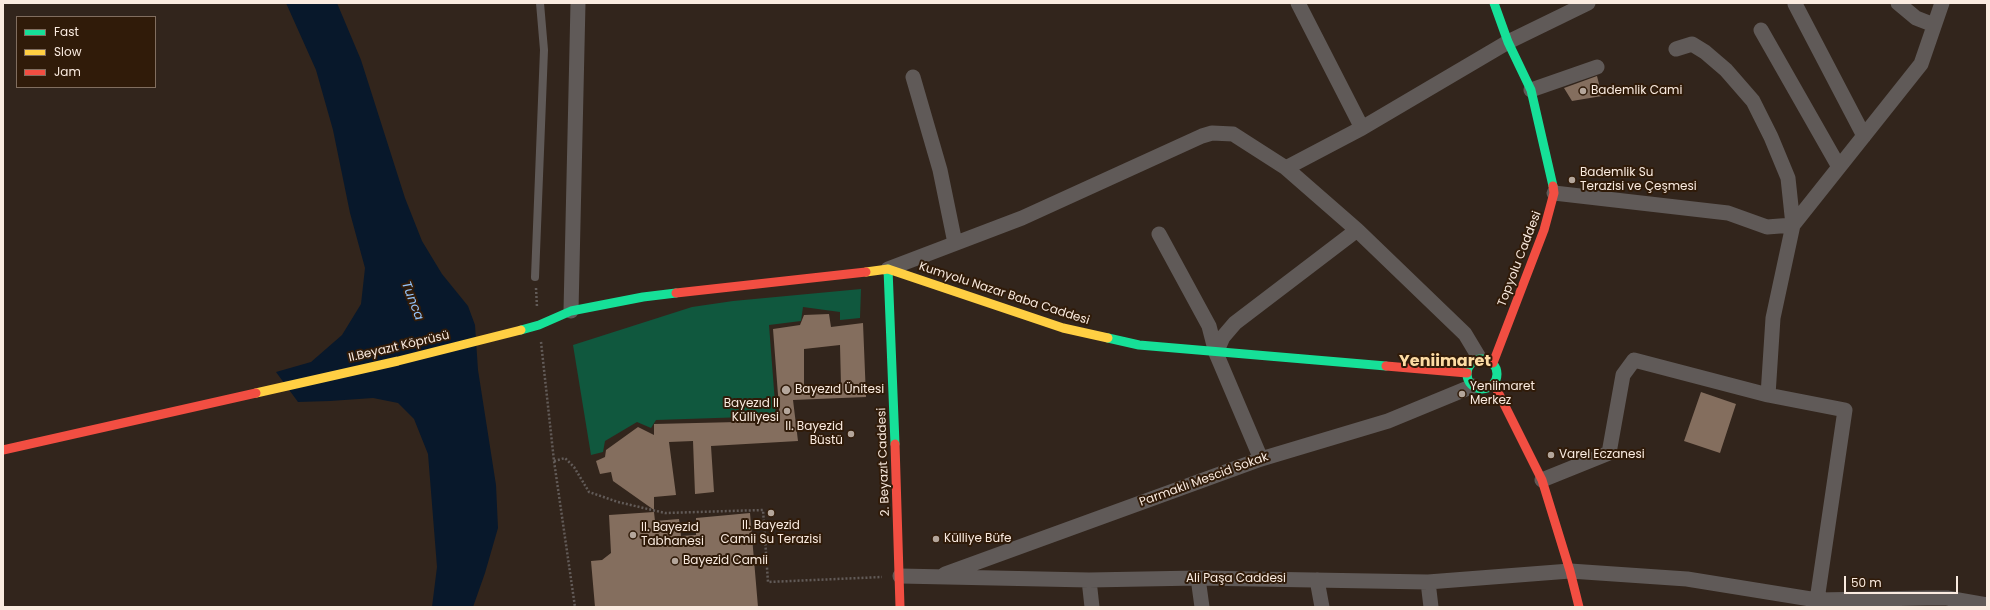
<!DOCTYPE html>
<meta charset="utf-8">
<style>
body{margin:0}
#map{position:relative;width:1990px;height:610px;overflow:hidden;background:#32251c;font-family:Poppins,sans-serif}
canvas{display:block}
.frame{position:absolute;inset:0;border:4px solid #faebe0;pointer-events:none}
.legend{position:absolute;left:16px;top:16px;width:140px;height:72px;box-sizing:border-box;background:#301b09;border:1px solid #816e5f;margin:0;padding:5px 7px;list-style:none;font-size:12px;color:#faebe0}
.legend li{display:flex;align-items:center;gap:8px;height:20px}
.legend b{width:20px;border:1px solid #816e5f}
.scale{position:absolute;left:1844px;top:576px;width:114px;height:18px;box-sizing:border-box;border:2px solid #faebe0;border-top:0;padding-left:5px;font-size:12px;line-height:14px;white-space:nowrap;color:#faebe0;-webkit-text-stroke:3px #301b09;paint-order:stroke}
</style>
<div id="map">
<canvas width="1990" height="610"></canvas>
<div class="frame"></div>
<ul class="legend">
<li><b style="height:5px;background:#16e098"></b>Fast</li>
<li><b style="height:5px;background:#ffcf43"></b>Slow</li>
<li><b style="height:5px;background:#f24e42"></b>Jam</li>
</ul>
<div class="scale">50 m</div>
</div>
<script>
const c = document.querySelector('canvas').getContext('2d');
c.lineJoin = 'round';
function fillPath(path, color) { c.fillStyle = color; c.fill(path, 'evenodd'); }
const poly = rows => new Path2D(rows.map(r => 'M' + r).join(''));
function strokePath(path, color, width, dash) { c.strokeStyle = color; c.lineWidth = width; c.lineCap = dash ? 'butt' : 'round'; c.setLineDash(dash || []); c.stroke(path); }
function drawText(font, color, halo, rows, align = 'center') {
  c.font = font + ' Poppins,sans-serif'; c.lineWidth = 4; c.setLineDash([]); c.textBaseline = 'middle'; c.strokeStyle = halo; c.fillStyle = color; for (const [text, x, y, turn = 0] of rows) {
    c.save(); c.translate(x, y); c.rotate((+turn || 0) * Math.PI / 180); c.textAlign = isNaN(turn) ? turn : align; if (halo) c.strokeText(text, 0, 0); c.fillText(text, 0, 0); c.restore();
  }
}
fillPath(poly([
 [861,289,860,318,840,320,840,312,803,307,801,321,769,325,776,416,656,420,651,428,637,422,605,441,603,452,591,455,573,345,692,307,733,301]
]), '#10583e');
fillPath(poly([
 [286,3,337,3,361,60,405,198,422,241,442,274,468,306,475,325,478,370,496,485,498,528,485,573,473,607,432,607,437,567,428,454,414,419,398,403,373,398,330,401,298,402,276,372,311,362,342,335,361,304,365,268,350,213,333,130,316,70]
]), '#08182b');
fillPath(poly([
 [1597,76,1602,96,1572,101,1564,88],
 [829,314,831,327,863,323,866,397,793,400,798,441,711,446,714,492,695,494,693,441,669,442,676,495,654,497,654,510,613,481,611,472,600,474,596,461,605,457,606,450,638,427,654,435,654,424,780,421,773,329,800,325,804,315],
 [840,345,841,385,804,387,804,349],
 [1701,392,1736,404,1720,453,1684,441],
 [654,512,655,521,679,519,681,536,696,535,696,518,750,513,758,607,595,607,591,561,602,560,611,553,609,515]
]), '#846e5e');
strokePath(poly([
 [536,288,537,307],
 [541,342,554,461,575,607],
 [554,461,565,458,574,467,589,492,618,502,665,513,763,510,768,582,882,577]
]), '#625b58', 2.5, [2, 2]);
strokePath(poly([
 [535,277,544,50,540,3]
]), '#605a58', 8);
strokePath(poly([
 [1298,3,1362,128],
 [1898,3,1916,18,1934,25],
 [1795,4,1864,136],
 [1761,30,1839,167],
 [1676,49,1692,44,1705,52,1726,70,1753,101,1771,137,1788,178,1793,225],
 [913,77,940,170,955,243],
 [1531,90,1597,67],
 [1286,168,1362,128,1508,42,1588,3],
 [1554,193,1728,213,1767,227,1793,225,1773,318,1768,395],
 [1793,225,1921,64,1942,3],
 [1357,230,1465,334,1480,359],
 [1159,234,1209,326,1216,353,1261,459],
 [888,269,1022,218,1202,136,1212,133,1233,134,1286,168,1357,230,1235,323,1223,337,1216,353],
 [571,311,578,3],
 [1542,480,1609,453,1623,375,1634,360,1768,395,1845,410,1817,600,1820,607],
 [945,574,1261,459,1388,421,1473,386],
 [900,576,1089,580,1198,578,1428,582,1570,571,1687,579,1817,600,1927,598,1947,598,1987,605],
 [1198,578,1202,607],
 [1089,580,1092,607],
 [1317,580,1322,607],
 [1428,582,1431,607]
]), '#605a58', 15);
strokePath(poly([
 [1494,3,1508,42,1531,90,1553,186],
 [888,269,895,444],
 [521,330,539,325,571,311,643,297,676,293],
 [1108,338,1139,345,1386,366],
 '1467 374a15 15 0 1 1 30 0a15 15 0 1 1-30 0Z'
]), '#16e098', 9);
strokePath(poly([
 [866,272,888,269,1063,328,1108,338],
 [256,393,398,361,521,330]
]), '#ffcf43', 9);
strokePath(poly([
 [676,293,866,272],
 [1493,363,1544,230,1554,193,1553,186],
 [1386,366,1467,373],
 [1494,384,1542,480,1570,571,1579,607],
 [895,444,900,607],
 [3,450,256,393]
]), '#f24e42', 9);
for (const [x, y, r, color] of [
 [1583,91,4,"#b4a69b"],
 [1572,180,4,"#b4a69b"],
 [786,390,5,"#b4a69b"],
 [1462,394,4,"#b4a69b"],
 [787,411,4,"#b4a69b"],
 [851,434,4,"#b4a69b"],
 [1551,455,4,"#b4a69b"],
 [771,513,4,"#b4a69b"],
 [633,535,4,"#b4a69b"],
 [936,539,4,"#b4a69b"],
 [675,561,4,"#b4a69b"]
]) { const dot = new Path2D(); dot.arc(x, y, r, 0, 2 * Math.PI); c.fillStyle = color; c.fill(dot); strokePath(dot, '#301b09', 1.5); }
drawText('12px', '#faebe0', '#301b09', [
 ["Bademlik Cami",1591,91],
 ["Bademlik Su",1580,173],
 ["Terazisi ve Çeşmesi",1580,187],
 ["Yeniimaret",1470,387],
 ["Merkez",1470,401],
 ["Bayezıd Ünitesi",795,390],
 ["Bayezıd II",779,404,"right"],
 ["Külliyesi",779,418,"right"],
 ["II. Bayezid",843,427,"right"],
 ["Büstü",843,441,"right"],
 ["Varel Eczanesi",1559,455],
 ["II. Bayezid",771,526,"center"],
 ["Camii Su Terazisi",771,540,"center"],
 ["II. Bayezid",641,528],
 ["Tabhanesi",641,542],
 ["Külliye Büfe",944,539],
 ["Bayezid Camii",683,561]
], 'left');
drawText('12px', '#faebe0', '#301b09', [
 ["Topyolu Caddesi",1520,259,-69],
 ["Kumyolu Nazar Baba Caddesi",1004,294,18],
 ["II.Beyazıt Köprüsü",399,347,-13],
 ["2. Beyazıt Caddesi",884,462,-92],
 ["Parmaklı Mescid Sokak",1204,480,-20],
 ["Ali Paşa Caddesi",1236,579]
]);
drawText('italic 13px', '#94c4fa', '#301b09', [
 ["Tunca",412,301,69]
]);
drawText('bold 16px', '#fddca4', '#301b09', [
 ["Yeniimaret",1445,362]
]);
</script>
